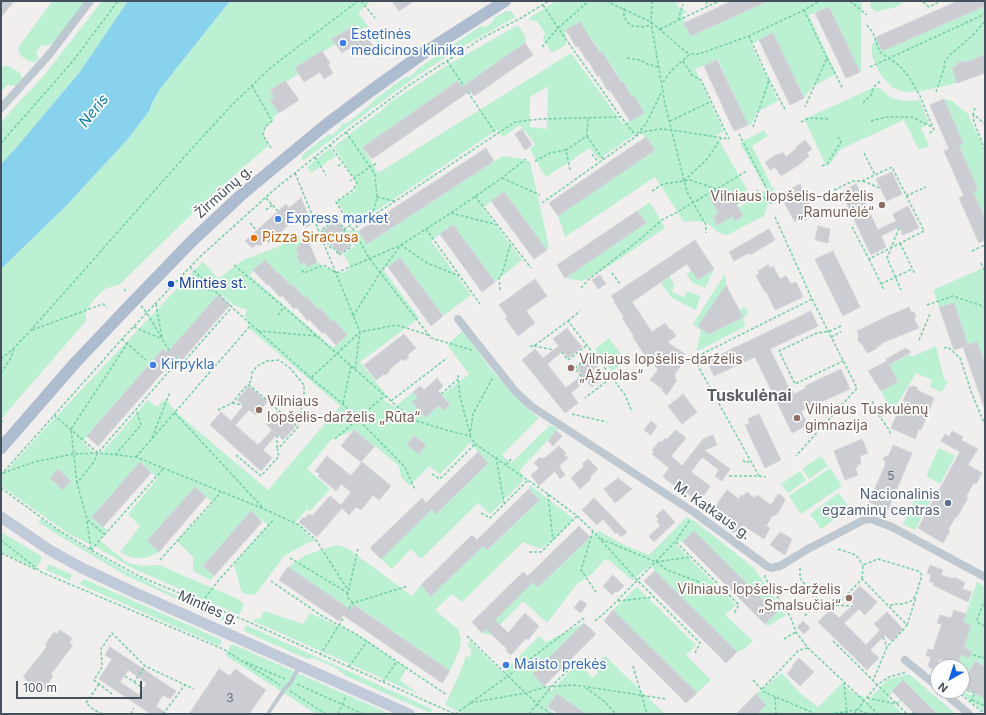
<!DOCTYPE html>
<meta charset="utf-8">
<style>
body{margin:0}
#map{position:relative;width:986px;height:715px;overflow:hidden;background:#f1eeee;font-family:Inter,sans-serif}
canvas{display:block}
.frame{position:absolute;inset:0;border:2px solid #46505c;pointer-events:none}
.north{position:absolute;left:930px;top:659px;width:40px;height:40px;box-sizing:border-box;background:#fff;border:1px solid #b5b9be;border-radius:50%;rotate:219deg;font-size:11px;font-weight:700;line-height:16px;text-align:center;color:#46505c}
.north::after{content:'';display:block;margin:auto;width:14px;height:18px;background:#1562e4;clip-path:polygon(50% 0,100% 100%,50% 72%,0 100%)}
.scale{position:absolute;left:16px;top:681px;width:126px;height:18px;box-sizing:border-box;border:2px solid #46505c;border-top:0;padding-left:5px;font-size:12px;line-height:14px;white-space:nowrap;color:#46505c;-webkit-text-stroke:3px #fff;paint-order:stroke}
</style>
<div id="map">
<canvas width="986" height="715"></canvas>
<div class="frame"></div>
<div class="north">N</div>
<div class="scale">100 m</div>
</div>
<script>
const c = document.querySelector('canvas').getContext('2d');
c.lineJoin = 'round';
function fillPath(path, color) { c.fillStyle = color; c.fill(path, 'evenodd'); }
const poly = rows => new Path2D(rows.map(r => 'M' + r).join(''));
function strokePath(path, color, width, dash) { c.strokeStyle = color; c.lineWidth = width; c.lineCap = dash ? 'butt' : 'round'; c.setLineDash(dash || []); c.stroke(path); }
function drawText(font, color, halo, rows, align = 'center') {
  c.font = font + ' Inter,sans-serif'; c.lineWidth = 3.5; c.setLineDash([]); c.textBaseline = 'middle'; c.strokeStyle = halo; c.fillStyle = color; for (const [text, x, y, turn = 0] of rows) {
    c.save(); c.translate(x, y); c.rotate((+turn || 0) * Math.PI / 180); c.textAlign = isNaN(turn) ? turn : align; if (halo) c.strokeText(text, 0, 0); c.fillText(text, 0, 0); c.restore();
  }
}
fillPath(poly([
 [52,1,84,1,84,4,55,41,47,46,41,45,36,53,39,59,35,62,28,61,20,55,18,48],
 [102,1,128,1,79,73,15,149,1,164,1,122,46,73],
 [230,1,371,1,358,13,389,54,386,56,365,26,359,32,354,25,333,39,336,44,295,68,298,74,286,82,285,81,270,90,275,98,271,101,279,113,273,117,274,119,263,130,263,135,269,145,204,202,120,284,105,289,94,299,86,312,86,321,1,419,1,269,66,206,128,139,149,111,153,101,160,89],
 [556,1,676,1,678,7,688,12,682,15,691,36,768,1,862,1,861,16,861,71,860,72,829,7,809,15,836,74,812,87,804,98,773,34,751,44,778,101,757,112,751,125,748,125,718,60,695,69,724,132,716,135,747,190,740,197,736,189,725,196,724,194,719,197,717,194,710,198,719,214,713,217,717,225,733,216,735,220,743,216,738,208,766,190,740,143,764,130,768,136,752,146,777,197,768,203,764,216,727,235,719,233,707,223,697,221,684,222,655,177,565,237,558,216,654,150,640,131,599,159,590,148,546,177,543,173,530,149,535,144,520,125,503,137,497,130,355,225,351,222,337,202,355,191,357,183,334,147,352,132,380,112,389,103,446,66,518,25,526,37,525,43,462,87,458,81,363,147,378,173,571,53,623,124,643,113,632,97,623,82,621,82,613,67,611,68,600,53,591,37,589,38,566,30,566,45,552,53,543,39,545,33,537,21,531,21,529,18],
 [548,86,547,129,530,127,530,97],
 [870,1,906,1,896,7,876,12,871,8],
 [985,6,985,53,980,55,981,58,965,63,964,61,952,68,957,83,922,91,905,92,893,88,887,82,879,72,872,56,872,45,876,37,882,51],
 [506,11,511,11,516,17,458,49,417,76,370,110,303,161,301,156,329,134,332,135,340,128,342,123,346,124,372,103,374,100,405,77,409,77,416,72,417,69,481,26,485,27,493,22,494,18],
 [4,66,9,66,13,69,19,72,23,79,18,86,8,85,1,91,1,69],
 [873,88,880,88,891,98,905,101,920,100,929,124,921,128,929,146,919,150,904,120,841,149,827,167,804,119],
 [944,99,952,101,968,114,983,147,985,146,985,219,973,192,978,190,959,146,963,143],
 [330,148,336,156,311,173,307,167],
 [504,156,523,159,530,162,549,247,547,250,504,192,483,208,522,260,495,282,452,225,431,241,471,295,443,316,400,258,388,267,382,268,419,318,360,362,387,396,383,400,395,407,413,392,425,406,420,411,426,417,439,405,444,410,450,404,442,395,469,374,447,345,463,331,491,369,524,406,539,418,502,455,511,463,550,425,558,429,520,470,524,480,490,514,478,503,421,559,411,549,392,569,381,559,432,509,437,513,488,463,470,442,463,451,440,474,429,466,410,486,401,477,399,466,375,446,374,447,354,430,331,440,307,469,330,489,310,511,307,509,295,523,315,541,307,543,284,556,255,595,245,594,241,591,234,564,268,525,251,512,203,566,214,576,211,580,193,571,193,557,177,541,213,503,195,487,148,541,159,552,145,558,132,558,120,552,140,526,128,514,158,478,140,463,92,517,107,530,99,540,128,563,143,566,159,565,240,600,244,605,239,615,134,569,98,548,69,534,1,486,1,479,3,475,51,422,203,261,218,279,243,260,280,246,298,234,300,246,296,248,299,255,297,256,300,264,305,262,307,267,317,262,324,267,342,273,350,269,348,261,343,254,355,246,344,230,359,231,368,244,494,161],
 [265,260,278,274,279,273,291,286,293,284,305,298,306,296,319,310,320,309,332,322,334,320,347,335,333,348,249,275],
 [220,294,234,305,247,310,245,315,250,329,340,406,268,490,178,414,165,399,157,407,148,400,99,456,82,442,163,349,169,353,171,349],
 [58,469,71,481,63,490,50,478],
 [650,202,665,228,603,270,582,281,565,278,646,223,637,211],
 [985,267,985,365,977,342,968,345,954,303,939,307,933,290],
 [714,269,705,288,693,283,686,274,692,271,698,280],
 [725,274,726,279,726,285,699,326,710,334,742,317,739,310,745,307,748,312,743,320,746,326,696,352,701,331,693,324],
 [669,276,674,284,672,292,684,297,687,291,700,296,696,310,672,298,660,282],
 [609,338,626,361,612,371,595,349],
 [936,346,944,379,948,382,941,392,930,387,932,380,916,373,893,411,889,411,885,405,887,403,881,391,897,382,889,365,910,354,912,357],
 [939,448,955,456,940,484,926,476],
 [821,456,828,466,809,479,802,469],
 [830,468,842,486,801,514,789,496],
 [800,471,806,480,788,493,781,484],
 [530,485,574,519,553,540,540,549,523,542,462,602,452,594,435,610,459,630,461,640,460,648,450,671,355,605,351,610,288,567,306,555,336,545,347,548,412,596,421,585,431,596,483,546,488,550,539,500,529,489],
 [918,492,931,500,915,530,903,524],
 [839,493,850,509,821,529,810,514],
 [687,517,696,522,754,568,786,615,768,626,765,624,776,613,694,531,683,542,673,542,736,605,725,615,753,641,744,649,737,652,655,571,651,565,632,580,611,562,605,559,593,573,577,584,547,623,523,601,490,635,482,633,533,582,538,587,590,537,599,531,626,546,649,555],
 [41,519,85,548,126,571,166,591,236,622,235,626,125,575,63,538,38,522],
 [1,532,41,556,41,562,35,568,1,552],
 [49,564,72,575,71,577,69,580,46,570],
 [84,579,222,640,220,646,79,584],
 [977,582,985,587,985,667,975,661,962,685,962,667,948,667,949,663,958,665,971,625,963,622],
 [637,587,696,645,686,655,711,680,697,693,613,610],
 [264,611,303,624,310,613,356,634,407,668,400,680,420,695,253,621,256,618,259,620],
 [584,623,533,674,551,691,576,665,587,672,593,678,598,673,593,667,605,656,665,714,586,714,548,707,547,708,555,714,464,714,445,705,462,668,466,656,470,657,472,649,468,648,469,640,503,673,539,636,546,642],
 [246,625,432,709,430,713,344,675,336,668,314,658,307,659,244,631],
 [232,644,390,714,316,714,225,655],
 [782,673,800,693,818,707,842,683,855,694,865,697,864,705,888,679,909,674,956,714,937,714,892,691,888,699,903,714,757,714,766,705,756,694],
 [959,691,974,696,975,694,985,699,985,712]
]), '#bbf0d3');
fillPath(poly([
 [128,1,230,1,160,89,153,101,149,111,128,139,66,206,1,269,1,164,15,149,79,73]
]), '#88d2ee');
const building = poly([
 [1,1,14,1,1,17,1,1],
 [392,1,414,1,399,11,392,1],
 [732,1,768,1,691,36,684,23,732,1],
 [958,1,985,1,985,6,882,51,876,37,958,1],
 [829,7,860,72,846,78,815,13,829,7],
 [580,22,600,53,602,52,621,82,623,82,632,97,634,96,644,113,630,121,610,90,608,91,599,75,597,76,588,60,587,61,578,46,576,47,566,30,580,22],
 [355,25,359,32,363,30,373,46,362,53,356,44,342,53,332,39,355,25],
 [773,33,804,98,790,105,759,40,773,33],
 [525,43,533,55,474,96,470,91,372,159,363,147,458,81,462,87,525,43],
 [322,51,330,63,328,65,333,73,324,79,320,72,304,82,295,68,322,51],
 [985,54,985,73,957,83,952,68,957,66,956,64,964,61,965,63,985,54],
 [717,60,748,125,734,131,704,66,717,60],
 [285,81,299,100,279,113,270,100,275,98,270,90,285,81],
 [944,99,963,143,959,146,978,190,973,192,985,219,985,240,979,243,959,198,964,196,944,151,949,149,930,105,944,99],
 [522,129,532,145,525,150,515,134,522,129],
 [646,137,655,150,558,216,549,203,646,137],
 [805,140,812,149,807,153,809,156,800,164,781,176,775,167,770,170,765,162,777,154,778,155,783,152,786,157,797,148,796,147,805,140],
 [486,148,494,161,367,244,359,231,486,148],
 [892,172,902,194,887,201,876,179,892,172],
 [800,184,811,207,806,220,800,218,795,222,780,195,800,184],
 [856,184,878,230,896,221,893,214,908,206,919,228,903,235,899,227,881,236,886,247,871,255,841,192,856,184],
 [736,189,740,197,734,200,743,216,735,221,733,216,717,225,713,217,719,214,710,198,717,194,719,197,724,194,725,196,736,189],
 [504,192,547,250,534,259,491,201,504,192],
 [301,198,312,224,304,228,297,217,269,243,266,240,261,245,258,245,257,244,252,248,245,241,286,204,289,208,301,198],
 [637,211,646,223,565,278,557,265,637,211],
 [338,221,350,240,346,243,349,247,339,254,333,245,331,246,327,239,329,238,323,230,338,221],
 [453,225,495,282,482,292,440,234,453,225],
 [818,226,830,229,828,243,815,240,818,226],
 [769,229,775,240,750,255,749,253,734,261,729,252,769,229],
 [695,240,714,269,698,280,687,264,632,302,652,332,665,323,670,330,671,329,676,336,667,342,685,354,679,362,682,364,674,375,676,376,674,378,677,380,667,395,662,391,663,389,650,380,658,370,650,359,648,360,633,337,634,336,622,318,624,317,614,302,615,301,611,296,695,240],
 [308,241,317,262,307,267,305,262,300,264,297,256,299,255,296,248,300,246,299,244,308,241],
 [833,251,860,307,843,316,815,259,833,251],
 [400,258,443,316,431,326,388,267,400,258],
 [265,260,278,274,279,273,291,286,292,284,305,298,306,296,319,310,320,308,332,322,334,320,347,335,336,345,324,332,322,333,309,319,308,321,296,307,294,309,282,295,280,297,268,284,267,285,253,270,265,260],
 [768,265,770,268,773,266,780,279,786,276,791,284,796,282,803,297,775,310,766,291,765,292,756,276,759,274,758,271,768,265],
 [600,275,606,284,598,289,592,280,600,275],
 [535,279,547,296,526,311,535,323,518,336,505,318,508,317,499,305,535,279],
 [726,285,743,317,709,334,698,326,726,285],
 [218,295,230,305,182,360,177,356,98,446,87,436,163,349,168,352,218,295],
 [954,303,968,345,954,350,939,307,954,303],
 [909,307,911,312,914,312,915,314,916,317,914,319,919,328,882,343,882,344,876,348,876,349,867,353,862,344,860,343,857,339,859,337,857,331,886,317,909,307],
 [811,311,818,326,770,349,789,388,790,387,794,394,806,388,805,386,841,369,850,389,801,411,808,425,792,433,755,357,714,376,707,361,811,311],
 [567,328,582,347,568,358,563,351,547,364,566,388,582,375,577,368,591,358,606,376,592,387,586,380,571,393,578,403,565,413,522,360,535,349,543,358,559,346,553,339,567,328],
 [404,334,416,348,407,355,409,357,404,361,402,359,389,370,390,371,385,375,384,374,376,380,364,365,404,334],
 [977,342,985,365,985,407,984,407,963,347,977,342],
 [906,348,911,352,889,365,886,359,906,348],
 [887,361,898,382,881,391,868,371,887,361],
 [437,378,443,386,438,391,450,405,443,410,439,405,426,417,412,402,418,398,413,392,420,386,424,390,437,378],
 [249,386,267,402,256,415,249,410,235,425,258,445,272,430,266,424,277,411,295,427,283,440,277,434,263,450,272,458,261,471,210,425,221,412,231,421,244,405,237,400,249,386],
 [913,386,918,388,917,390,934,398,921,430,919,429,915,439,891,428,909,387,913,386],
 [683,394,697,412,682,424,668,406,683,394],
 [885,403,889,411,881,417,876,409,885,403],
 [759,414,781,460,765,468,745,425,750,423,748,419,759,414],
 [651,421,657,426,651,435,644,430,651,421],
 [354,430,374,447,361,462,341,446,354,430],
 [676,430,686,438,671,456,682,466,703,439,713,435,717,445,704,450,730,469,722,481,715,476,719,470,702,457,691,472,710,486,701,500,696,495,695,497,692,495,691,496,676,485,675,486,663,477,669,468,652,454,654,451,652,450,660,441,661,443,665,438,666,440,676,430],
 [556,431,562,436,553,446,548,441,556,431],
 [952,431,963,437,961,440,978,449,968,465,982,473,976,484,974,483,966,496,968,498,957,517,956,516,948,530,950,531,943,543,918,528,960,452,941,441,945,434,949,437,952,431],
 [414,436,426,445,419,454,407,444,414,436],
 [862,439,868,453,860,456,861,464,857,465,858,467,855,468,858,475,845,480,834,451,862,439],
 [893,445,912,453,888,510,869,502,886,463,883,458,889,455,893,445],
 [559,446,566,453,564,455,568,458,559,466,565,475,560,479,555,471,539,486,531,475,539,468,534,463,540,457,542,459,544,457,545,458,559,446],
 [478,452,488,463,436,514,432,509,381,559,370,548,422,498,426,503,478,452],
 [327,456,351,476,362,462,391,486,379,500,373,495,361,510,356,507,349,515,342,508,317,537,299,522,304,517,305,518,309,514,312,516,330,496,341,505,351,492,341,484,336,491,318,476,320,474,315,471,327,456],
 [588,459,598,469,590,477,591,479,580,489,571,478,584,466,582,464,588,459],
 [140,462,151,473,103,527,92,517,140,462],
 [58,469,71,481,63,490,50,478,58,469],
 [618,478,632,489,615,503,604,489,618,478],
 [195,487,206,497,159,552,147,541,195,487],
 [529,489,539,500,487,550,483,546,431,596,421,585,472,535,477,540,529,489],
 [727,490,739,499,741,495,743,496,747,492,754,498,757,495,771,505,778,494,782,496,785,500,778,513,774,516,773,515,766,526,770,528,764,539,743,525,738,533,735,531,734,533,723,526,729,518,715,507,727,490],
 [594,498,627,532,621,537,617,532,616,534,603,519,597,525,582,510,594,498],
 [663,509,675,522,654,542,649,536,660,526,657,521,659,520,656,516,663,509],
 [251,511,262,522,214,576,203,566,251,511],
 [579,526,590,537,538,587,533,582,495,620,508,633,525,613,539,626,528,640,526,638,511,655,506,651,507,649,486,629,482,633,472,622,523,572,528,576,579,526],
 [694,531,776,613,765,624,683,542,694,531],
 [779,533,782,533,792,539,785,555,770,545,779,533],
 [930,565,943,570,941,575,953,579,954,577,965,583,962,589,972,592,968,602,933,585,934,583,929,581,931,575,927,573,930,565],
 [288,567,351,610,354,605,450,671,442,683,343,615,339,621,279,580,288,567],
 [655,571,737,652,726,663,644,581,655,571],
 [613,575,624,586,618,592,616,591,612,595,603,586,613,575],
 [860,586,877,602,865,615,859,609,844,623,866,645,880,630,874,624,887,612,903,629,891,641,885,635,870,650,879,658,867,670,818,622,830,610,839,618,854,604,848,598,860,586],
 [580,600,587,604,581,613,574,608,580,600],
 [613,610,697,693,686,703,604,621,613,610],
 [954,610,966,614,963,622,971,625,964,647,972,652,968,658,961,654,958,665,939,659,935,671,928,666,931,657,926,656,928,649,933,650,942,624,937,623,940,615,951,618,954,610],
 [803,621,810,628,804,634,797,627,803,621],
 [584,623,596,634,544,686,533,674,584,623],
 [60,630,72,638,69,643,73,645,51,674,53,676,43,691,39,688,36,692,24,684,27,680,23,677,42,653,47,646,45,645,54,632,57,634,60,630],
 [110,647,176,691,170,699,163,695,156,706,167,714,151,714,99,679,112,659,105,655,110,647],
 [128,670,147,683,139,695,120,682,128,670],
 [799,658,814,672,800,686,787,674,793,667,792,666,799,658],
 [975,661,985,667,985,699,962,686,975,661],
 [219,669,230,676,235,669,266,690,249,714,189,714,219,669],
 [903,680,937,714,915,714,892,691,903,680],
 [557,694,586,714,559,714,548,707,557,694],
 [756,694,766,705,757,714,736,714,756,694]
]);
fillPath(building, '#cbcdd3');
strokePath(building, '#d2d4da', 1);
strokePath(poly([
 [361,1,375,18],
 [606,1,651,22,686,52,690,54],
 [652,1,651,22,665,104,687,192,706,225,706,233],
 [706,1,708,6],
 [850,1,867,15],
 [923,2,929,7,941,1],
 [543,5,558,28,621,117],
 [624,8,624,16,627,22,633,26,643,27,651,25],
 [804,10,827,58,805,107],
 [678,20,683,4],
 [867,25,873,33,880,52,900,66,909,77,920,96,934,130,928,134],
 [660,29,719,1],
 [749,36,769,80,753,127],
 [542,47,558,28,589,1],
 [627,58,640,60,647,64,659,67],
 [827,58,843,89],
 [447,61,464,86],
 [683,61,692,75,701,80,729,139],
 [870,67,985,14],
 [769,80,786,111],
 [663,82,671,71,690,54,699,54,749,36,804,10,820,1],
 [252,86,272,121,265,127,263,135,271,148],
 [468,92,496,134],
 [936,92,944,68,945,61,949,56,973,35,985,21],
 [863,103,871,95,873,88,880,81],
 [975,108,973,114,985,124],
 [973,114,974,122,985,150],
 [670,121,712,101],
 [871,121,887,117,912,117,932,127],
 [801,122,809,118,830,119],
 [346,132,370,167,350,181],
 [637,134,646,124,662,91],
 [739,134,766,187,771,204],
 [587,136,603,159],
 [1,143,73,61,118,1],
 [330,145,357,183,353,190,336,202,352,228],
 [864,153,875,175],
 [592,154,598,162],
 [315,157,326,175],
 [535,161,550,153,566,150],
 [338,166,343,163],
 [822,166,827,164,841,142,838,137],
 [570,170,566,150,587,136,588,118],
 [502,178,540,195],
 [684,181,708,158,721,138],
 [863,181,880,188],
 [718,188,721,196],
 [757,190,769,203],
 [834,190,853,181,862,181,892,167,924,231,869,259,852,227],
 [652,191,663,184,690,180,716,189],
 [475,196,531,268],
 [906,196,926,187],
 [377,197,394,201],
 [266,198,278,211],
 [542,203,642,132,661,129,672,130,729,139],
 [736,204,754,192],
 [266,210,272,205],
 [451,213,498,225],
 [372,216,377,197,375,175,370,167,375,164,377,166],
 [775,217,812,299,857,388,796,456],
 [250,223,256,230],
 [899,228,887,258,901,290],
 [344,229,352,241,348,243,351,247,339,255,333,247,331,248,324,238,326,237,321,230,337,219,344,229,351,225],
 [426,229,480,304],
 [900,243,915,274],
 [972,251,985,245],
 [869,259,884,290],
 [981,263,985,271],
 [234,265,284,307,407,415,417,421,446,430,470,436,475,444,548,494,577,516,593,531,637,580,700,643,695,653],
 [190,267,236,311,311,378,360,332,295,173],
 [302,270,304,273,324,265,336,273,401,245,451,213,502,178,526,159],
 [612,273,620,284],
 [178,283,213,291],
 [881,284,912,269],
 [581,288,589,279,638,241,663,219,674,214,747,171],
 [124,289,127,293],
 [500,290,499,277,502,274,511,242],
 [156,304,162,337],
 [927,305,953,296,985,307],
 [141,306,147,313,170,352],
 [278,315,284,307],
 [353,316,380,273,401,245,427,263,459,276],
 [568,321,580,311],
 [841,326,830,331,817,333,779,351,795,384,843,361],
 [134,327,162,339],
 [32,330,103,304,107,307],
 [258,331,317,336],
 [831,337,841,332],
 [122,339,146,360],
 [919,340,930,314],
 [530,346,534,346,568,321,612,377,585,398],
 [534,346,554,350],
 [944,348,948,347,960,358,972,394,985,425],
 [472,350,431,338,369,258,353,229,515,122,540,119,621,117,636,136],
 [562,352,568,360,587,345],
 [176,357,178,361,187,368],
 [1,359,14,348,31,330,186,155,231,106,269,69,358,1],
 [182,364,232,307],
 [355,369,360,332,397,325,428,335],
 [1,373,11,358,14,348],
 [458,375,460,396,470,434],
 [581,376,575,368,593,353],
 [612,377,625,395,632,412],
 [311,378,341,402,405,467,415,490],
 [441,394,458,379],
 [391,401,447,358],
 [873,401,873,407,890,431,890,435],
 [232,403,243,405],
 [343,403,351,366],
 [218,410,232,403,248,384],
 [175,413,263,508],
 [572,414,607,422],
 [54,415,98,453,136,457,264,509,299,525,316,540,348,590],
 [1,422,3,421],
 [277,435,277,450],
 [470,436,473,414,493,377],
 [152,438,170,392],
 [335,439,384,396],
 [115,455,141,425,136,409],
 [236,455,261,476,279,456,277,450,298,427,304,395,304,385,290,368,279,360,267,361,257,366,252,373,251,381,248,384,298,427],
 [136,457,251,325],
 [496,457,504,503],
 [743,460,746,463,750,461],
 [506,465,511,459],
 [3,473,34,462,73,454,98,453],
 [432,474,440,479,475,444],
 [1,475,122,339,190,267,203,254,275,189,346,132,408,86,484,37,521,18,549,1],
 [729,476,759,476,697,364,697,359,700,355,812,299],
 [759,476,766,477],
 [77,483,71,429,127,344],
 [1,488,57,529,91,550,141,577,244,620,455,714],
 [548,494,553,540],
 [481,513,490,518,528,480],
 [87,521,91,550],
 [593,531,581,570,596,592],
 [105,535,87,519,77,483,93,463,98,453,178,361],
 [601,539,656,562,690,557],
 [1,540,41,572,223,649,280,685],
 [676,542,739,605,734,613],
 [838,549,856,555,863,565],
 [91,550,164,468],
 [529,552,541,552,577,516],
 [1,553,37,570],
 [290,558,348,593],
 [160,560,221,492],
 [656,562,667,570,710,586,727,594],
 [800,568,800,578,814,596,828,606],
 [765,575,765,578,791,618,796,632,808,648,878,714],
 [862,579,863,565,878,559,918,571,922,575,916,595,911,601,903,604,895,604,888,606],
 [271,581,322,616,356,634,447,695],
 [985,599,977,620,978,623,985,626],
 [618,601,654,597],
 [202,602,218,581,274,519],
 [353,603,347,597,358,549],
 [837,605,862,579,907,625,904,629,887,647,873,681],
 [349,609,353,603,408,586],
 [805,616,810,609,832,605,852,606],
 [595,621,610,608,675,542,690,520],
 [907,625,916,597],
 [467,636,508,676,584,618],
 [883,637,887,647],
 [784,639,796,632],
 [833,641,907,714],
 [320,655,344,617],
 [973,655,985,658],
 [246,662,285,679],
 [633,666,647,714],
 [349,667,367,641],
 [125,676,134,682,145,666],
 [753,680,764,692,816,714],
 [134,682,143,688],
 [383,682,397,661],
 [844,682,847,714],
 [99,684,86,703,94,710,103,714],
 [297,684,363,714],
 [586,688,605,702,616,714],
 [762,689,799,650,808,648],
 [962,689,975,693,970,702],
 [290,691,326,714],
 [957,691,985,714],
 [112,694,94,680,102,667,101,649,112,633,145,666,194,689],
 [775,697,776,714],
 [867,698,896,704,901,700],
 [972,700,985,706],
 [470,703,526,693,545,687,574,685,666,699],
 [131,714,134,708],
 [163,714,185,685],
 [338,714,346,696],
 [455,714,508,676,537,704,551,714],
 [529,714,552,686,577,661,584,666],
 [830,714,857,710,869,714],
 [854,714,877,685,889,677,907,672],
 [912,714,914,712]
]), '#73cea7', 1.5, [3, 2]);
strokePath(poly([
 [269,712,283,691,291,682,299,667]
]), '#bec8d1', 4);
strokePath(poly([
 [1,108,48,56,90,1],
 [458,319,515,391,531,406,695,513,767,566,771,568,780,566,808,549,858,523,864,520,871,519,892,527,985,577],
 [905,660,938,687],
 [942,691,969,714]
]), '#bec8d1', 8);
strokePath(poly([
 [1,517,51,551,82,568,131,591,409,714]
]), '#c0cad8', 11);
strokePath(poly([
 [1,448,75,363,127,308,192,241,240,196,323,127,372,90,425,52,505,1]
]), '#adbcce', 12);
for (const [x, y, r, color] of [
 [343,43,4,"#3f7fe0"],
 [882,205,4,"#8d6e63"],
 [278,219,4,"#3f7fe0"],
 [254,238,4,"#e8710a"],
 [171,284,4,"#1a4fb4"],
 [153,365,4,"#3f7fe0"],
 [571,368,4,"#8d6e63"],
 [259,410,4,"#8d6e63"],
 [797,418,4,"#8d6e63"],
 [948,503,4,"#5c6f8a"],
 [849,598,4,"#8d6e63"],
 [506,665,4,"#3f7fe0"]
]) { const dot = new Path2D(); dot.arc(x, y, r, 0, 2 * Math.PI); c.fillStyle = color; c.fill(dot); strokePath(dot, '#fff', 1.5); }
drawText('12px', '#676f7a', null, [
 ["5",891,476],
 ["3",230,698]
]);
drawText('14px', '#366cbe', '#fff', [
 ["Estetinės",351,35],
 ["medicinos klinika",351,51],
 ["Express market",286,219],
 ["Kirpykla",161,365],
 ["Maisto prekės",514,665]
], 'left');
drawText('14px', '#46505c', '#fff', [
 ["Žirmūnų g.",224,192,-42],
 ["M. Katkaus g.",712,511,35],
 ["Minties g.",208,608,24]
]);
drawText('14px', '#785e54', '#fff', [
 ["Vilniaus lopšelis-darželis",874,197,"right"],
 ["„Ramunėlė“",874,213,"right"],
 ["Vilniaus lopšelis-darželis",579,360],
 ["„Ąžuolas“",579,376],
 ["Vilniaus",267,402],
 ["lopšelis-darželis „Rūta“",267,418],
 ["Vilniaus Tuskulėnų",805,410],
 ["gimnazija",805,426],
 ["Vilniaus lopšelis-darželis",841,590,"right"],
 ["„Smalsučiai“",841,606,"right"]
], 'left');
drawText('14px', '#c56008', '#fff', [
 ["Pizza Siracusa",262,238]
], 'left');
drawText('14px', '#164399', '#fff', [
 ["Minties st.",179,284]
], 'left');
drawText('14px', '#4e5e75', '#fff', [
 ["Nacionalinis",940,495],
 ["egzaminų centras",940,511]
], 'right');
drawText('italic 15px', '#097fac', '#fff', [
 ["Neris",94,111,-51]
]);
drawText('bold 16px', '#5b5e63', '#fff', [
 ["Tuskulėnai",749,396]
]);
</script>
